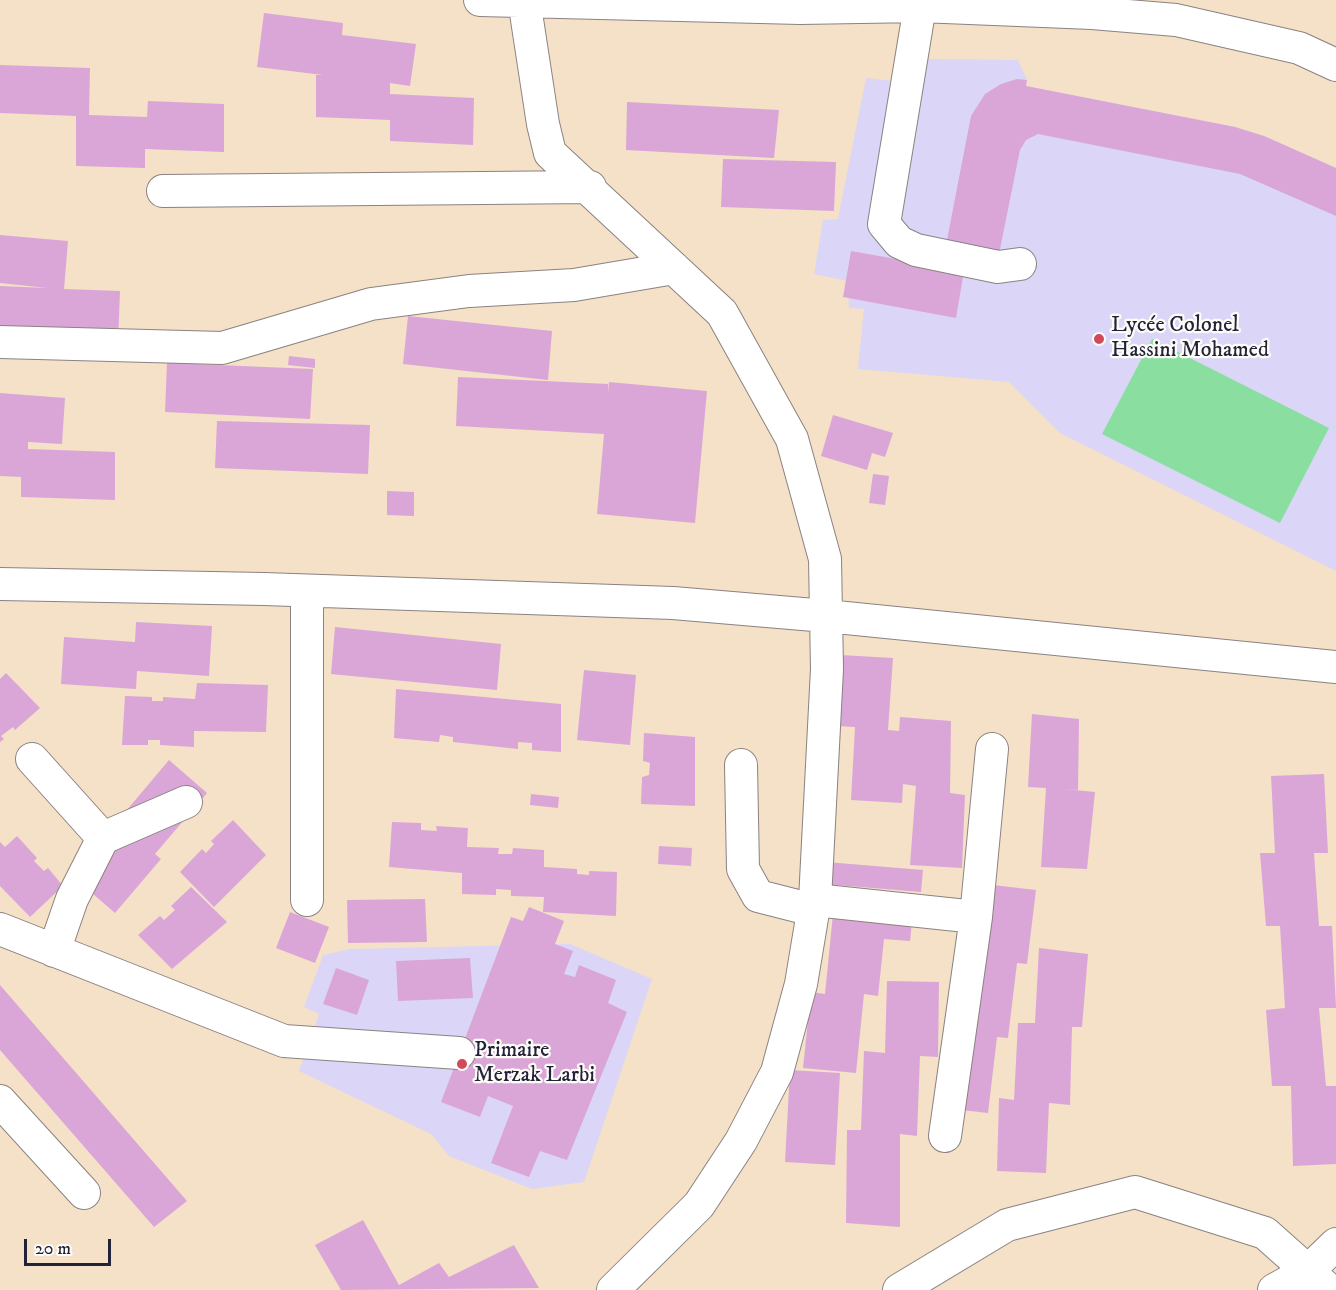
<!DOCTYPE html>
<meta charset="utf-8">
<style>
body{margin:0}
#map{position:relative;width:1336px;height:1290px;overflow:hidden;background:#f4e1c7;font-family:"IM FELL DW Pica",serif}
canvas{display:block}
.scale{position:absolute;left:24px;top:1239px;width:87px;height:27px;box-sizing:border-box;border:3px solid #22223b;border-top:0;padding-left:8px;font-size:18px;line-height:21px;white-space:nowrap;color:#22223b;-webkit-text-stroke:4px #fdfcf7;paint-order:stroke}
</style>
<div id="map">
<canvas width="1336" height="1290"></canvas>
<div class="scale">20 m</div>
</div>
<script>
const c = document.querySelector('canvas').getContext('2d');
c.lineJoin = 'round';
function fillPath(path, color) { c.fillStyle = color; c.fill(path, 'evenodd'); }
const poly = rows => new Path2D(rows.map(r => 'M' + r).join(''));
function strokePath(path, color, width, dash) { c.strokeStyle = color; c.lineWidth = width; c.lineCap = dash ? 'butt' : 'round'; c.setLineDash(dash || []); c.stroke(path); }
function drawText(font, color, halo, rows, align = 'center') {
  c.font = font + ' "IM FELL DW Pica",serif'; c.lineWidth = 4.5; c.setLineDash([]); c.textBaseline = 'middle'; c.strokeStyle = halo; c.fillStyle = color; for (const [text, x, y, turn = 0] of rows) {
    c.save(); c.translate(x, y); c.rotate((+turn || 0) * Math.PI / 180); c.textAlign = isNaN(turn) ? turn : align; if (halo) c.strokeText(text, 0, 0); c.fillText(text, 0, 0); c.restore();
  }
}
fillPath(poly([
 [924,59,1018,60,1027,80,1026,86,1235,127,1264,136,1336,168,1336,571,1060,433,1009,382,858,369,864,309,849,308,848,281,814,274,823,220,838,219,866,78,893,81],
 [570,944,652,979,584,1182,532,1189,449,1156,431,1134,299,1071,319,1014,304,1007,323,955,350,949]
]), '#dbd6f7');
fillPath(poly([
 [1152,339,1329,428,1280,523,1102,434]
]), '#8adea0');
fillPath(poly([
 [264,13,343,23,342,35,416,44,410,86,390,83,390,94,474,98,473,145,390,141,390,120,316,117,316,75,323,75,257,67],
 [0,65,90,68,89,115,147,117,148,101,224,104,224,152,145,149,145,168,76,166,76,116,0,113],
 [1017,79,1027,80,1026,86,1235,127,1264,136,1336,168,1336,216,1240,174,1038,134,1026,140,1020,150,998,259,945,250,971,116,985,94,1001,84],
 [627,102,779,110,774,158,626,150],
 [723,159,836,162,834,211,721,207],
 [0,235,68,241,64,289,120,291,118,342,0,337,0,286,47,288,0,283],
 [851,251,964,271,956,318,843,297],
 [408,316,552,331,548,380,403,364],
 [195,353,194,364,313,369,310,419,165,412,167,362],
 [289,356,315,359,315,368,288,365],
 [458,377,608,384,608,393,609,382,707,391,695,523,597,514,604,434,456,426],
 [0,393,65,398,62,444,28,442,28,449,115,452,115,500,21,497,21,477,0,476],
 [833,415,893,433,885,457,872,453,867,470,821,456],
 [217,421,370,425,368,474,215,468],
 [873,474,889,476,885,505,869,503],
 [387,491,414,492,414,516,387,515],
 [136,622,212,626,209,676,137,671,136,689,61,684,64,637,135,642],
 [335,627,501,644,497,690,331,674],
 [840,655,893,658,888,730,899,731,900,717,951,721,950,793,965,795,962,868,910,865,916,786,903,784,902,803,851,800,855,727,835,726],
 [584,670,636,675,630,745,577,740],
 [6,673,40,708,15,730,13,727,1,736,4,739,0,742,0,679],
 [197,683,268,685,266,732,194,731,194,747,160,745,160,740,148,740,148,745,122,745,125,696,152,697,152,701,163,701,163,697,195,699],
 [396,689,561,704,561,752,532,750,532,743,518,742,518,749,453,742,453,737,440,735,439,742,394,738],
 [1032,714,1079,719,1078,790,1064,789,1095,792,1087,869,1041,867,1046,788,1028,787],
 [644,733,695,737,695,806,641,804,642,777,649,775,650,763,643,761],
 [169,760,207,793,155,854,161,859,115,913,78,881,121,817],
 [1324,774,1328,853,1314,853,1319,926,1332,926,1336,1008,1319,1008,1326,1086,1336,1086,1336,1164,1293,1166,1291,1086,1272,1086,1266,1010,1285,1008,1280,926,1266,926,1260,853,1275,853,1271,776],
 [531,794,559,797,558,808,530,805],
 [233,820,266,855,214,907,180,872,202,849,206,853,214,844,211,841],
 [392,822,421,823,421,830,437,831,436,826,468,828,467,847,499,848,498,854,512,854,513,848,544,850,544,867,577,869,577,874,589,875,589,871,617,872,616,916,543,912,544,897,511,896,511,890,496,889,496,895,462,894,462,873,389,867],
 [17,836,37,858,34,861,44,871,48,868,63,886,30,917,0,886,0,842,5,847],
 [659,846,692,848,691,866,658,864],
 [814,861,923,870,921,892,812,883],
 [984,884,1036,890,1027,964,1017,963,1008,1038,997,1037,988,1113,935,1107,943,1037,954,1038],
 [191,887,227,922,172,969,138,935,160,916,164,920,175,910,171,906],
 [425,899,427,942,348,943,347,900],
 [529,907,564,921,555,944,573,951,564,974,575,977,579,965,616,980,608,1003,627,1012,567,1160,540,1151,529,1177,491,1163,513,1106,488,1096,480,1117,441,1102,511,917,523,921],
 [290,912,329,927,315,963,276,948],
 [833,914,912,922,910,941,884,939,878,996,864,994,856,1073,803,1068,811,992,825,994],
 [1039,948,1088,954,1082,1027,1072,1027,1070,1105,1049,1103,1046,1173,997,1171,999,1098,1014,1100,1018,1023,1035,1023],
 [470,958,473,998,398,1001,396,961],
 [336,968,369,980,357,1015,323,1004],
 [887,981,939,982,938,1057,920,1056,917,1136,900,1134,900,1227,846,1223,847,1130,861,1130,864,1051,885,1053],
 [0,985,187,1201,154,1227,0,1050],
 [790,1070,840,1073,835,1165,785,1162],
 [363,1220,399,1285,439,1263,449,1277,514,1245,539,1288,341,1290,315,1245]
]), '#daa6d8');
const minor = poly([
 [480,0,800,8,920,6,1092,13,1176,20,1299,48,1336,65],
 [524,0,543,124,550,153,722,313,792,439,825,559,827,669,815,900,801,984,777,1072,741,1141,699,1205,613,1290],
 [920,6,884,224,899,242,916,250,998,267,1020,264],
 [163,191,590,187],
 [0,342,222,348,371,304,469,291,574,285,674,268],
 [0,584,264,589,673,603,826,616,1336,667],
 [307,591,307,900],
 [32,759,103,838],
 [741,765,743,869,758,896,813,910],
 [815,900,976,917,992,749],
 [0,929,284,1041,459,1053],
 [54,951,72,899,103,838,186,802],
 [0,1101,84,1193],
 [945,1136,976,917],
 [899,1290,1007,1225,1135,1192,1265,1233,1329,1290],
 [1274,1290,1308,1271,1336,1244]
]);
strokePath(minor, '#8b8281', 34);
strokePath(minor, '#fff', 32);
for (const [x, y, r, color] of [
 [1099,339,6,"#d1495b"],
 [462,1064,6,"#d1495b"]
]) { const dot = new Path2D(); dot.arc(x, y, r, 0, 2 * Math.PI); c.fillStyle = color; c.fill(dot); strokePath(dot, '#fdfcf7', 2); }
drawText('22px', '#22223b', '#fdfcf7', [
 ["Lycée Colonel",1111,326],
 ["Hassini Mohamed",1111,351],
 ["Primaire",474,1051],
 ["Merzak Larbi",474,1076]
], 'left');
</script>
